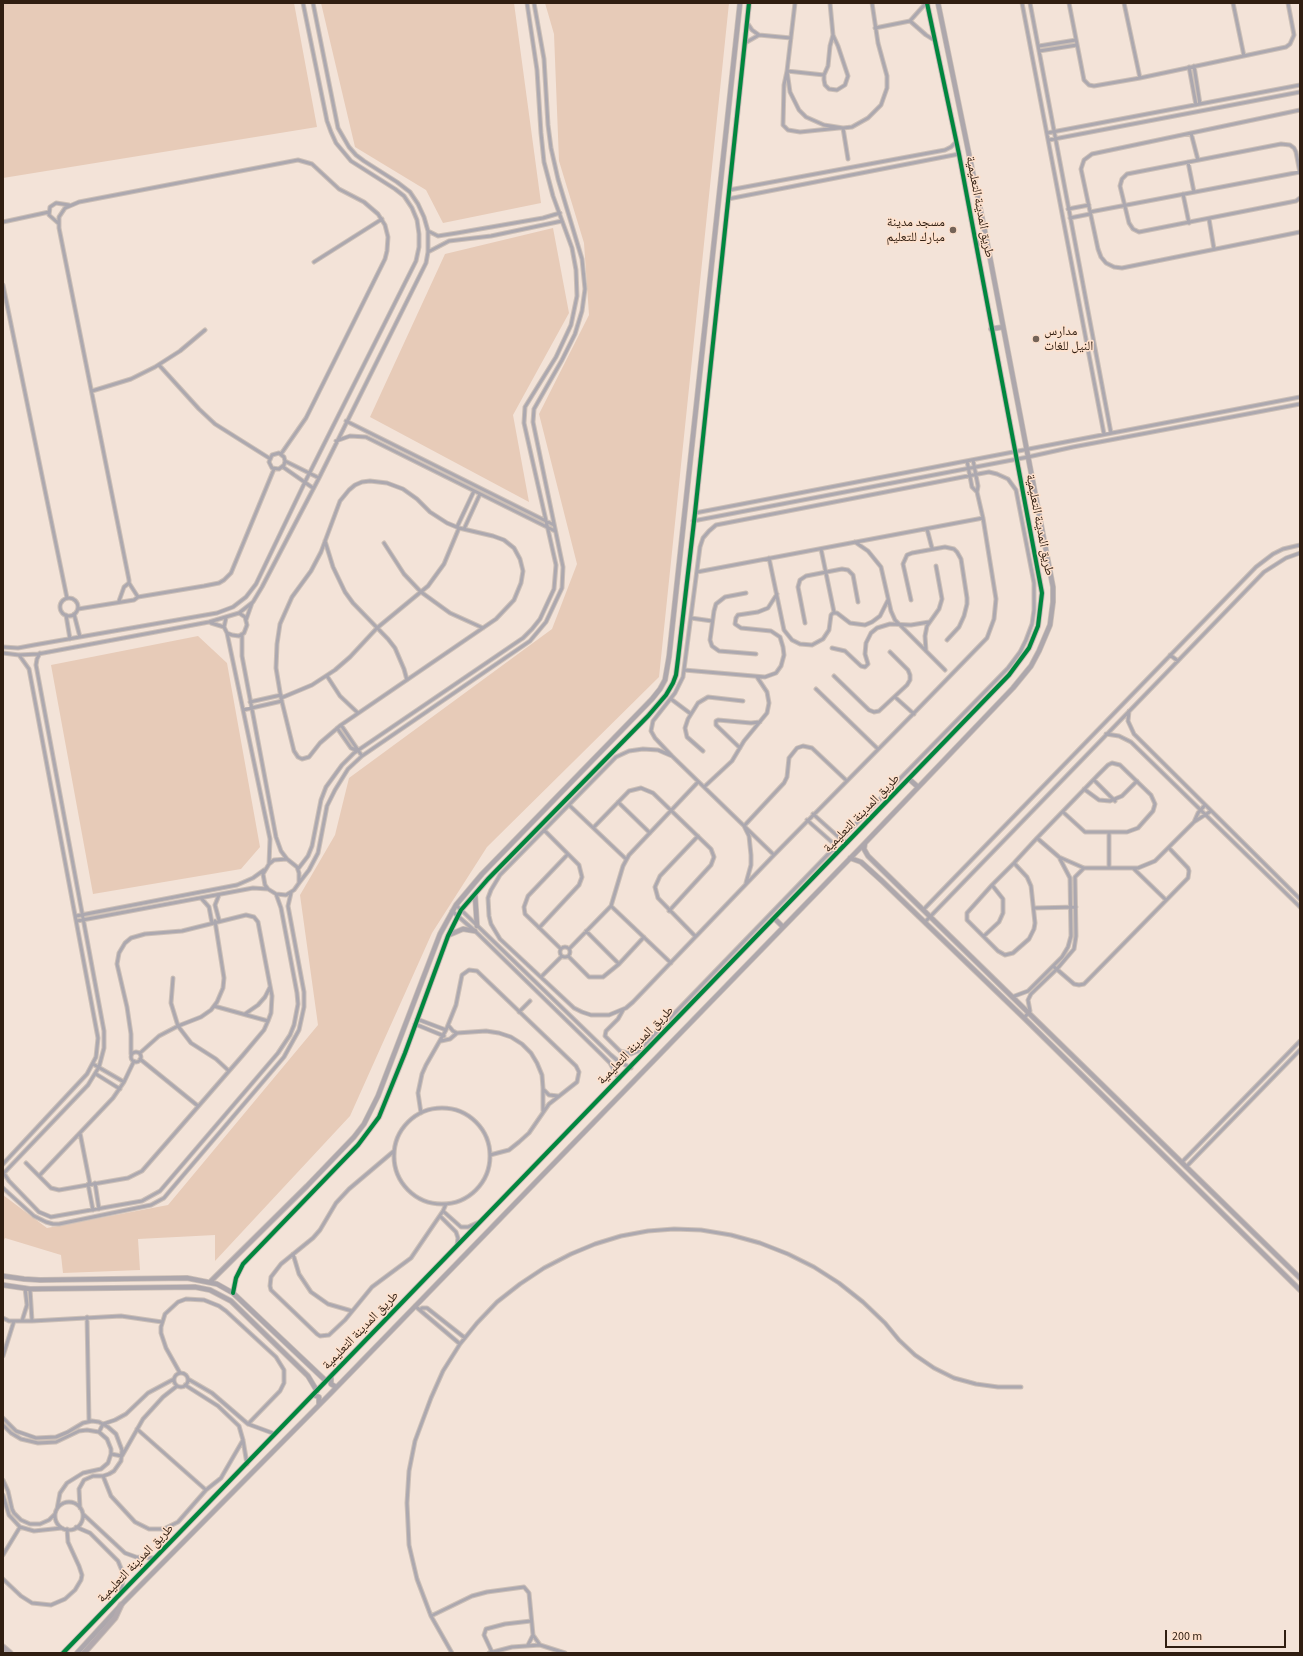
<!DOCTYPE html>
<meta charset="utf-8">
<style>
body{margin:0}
#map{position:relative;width:1303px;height:1656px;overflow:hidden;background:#f3e3d8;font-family:"Source Sans 3",sans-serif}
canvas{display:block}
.frame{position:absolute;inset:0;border:4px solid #301e11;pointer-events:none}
.scale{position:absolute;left:1165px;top:1630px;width:121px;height:18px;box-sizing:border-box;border:2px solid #301e11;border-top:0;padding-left:5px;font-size:12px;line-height:14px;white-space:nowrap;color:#301e11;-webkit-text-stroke:3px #fee1cd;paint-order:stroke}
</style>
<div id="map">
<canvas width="1303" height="1656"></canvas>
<div class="frame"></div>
<div class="scale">200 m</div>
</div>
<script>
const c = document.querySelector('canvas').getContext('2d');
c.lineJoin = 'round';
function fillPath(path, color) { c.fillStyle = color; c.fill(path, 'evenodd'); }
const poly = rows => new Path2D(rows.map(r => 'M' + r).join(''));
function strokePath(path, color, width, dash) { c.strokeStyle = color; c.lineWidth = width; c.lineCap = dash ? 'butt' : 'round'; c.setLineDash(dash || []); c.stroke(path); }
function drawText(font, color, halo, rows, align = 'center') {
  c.font = font + ' "Source Sans 3","Noto Naskh Arabic",sans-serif'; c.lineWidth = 3; c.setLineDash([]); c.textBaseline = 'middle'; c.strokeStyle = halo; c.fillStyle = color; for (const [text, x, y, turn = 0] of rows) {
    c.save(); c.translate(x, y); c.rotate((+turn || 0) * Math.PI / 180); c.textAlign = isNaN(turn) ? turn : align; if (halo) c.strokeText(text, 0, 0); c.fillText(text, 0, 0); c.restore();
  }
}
fillPath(poly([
 [3,3,294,3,317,127,3,178],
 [321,3,514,3,541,203,443,223,426,190,355,147],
 [545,3,729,3,659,677,487,847,432,933,350,1116,215,1261,215,1235,138,1239,140,1270,63,1273,61,1255,5,1238,3,1242,3,1195,47,1228,168,1205,318,1025,300,895,335,835,349,778,552,629,577,564,539,414,589,315,584,243,559,161,554,34],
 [553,228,569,313,513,415,529,502,370,417,445,254],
 [198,636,227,663,260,847,241,869,93,894,51,665]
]), '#e7cbb8');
const street = poly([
 [795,3,787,71,790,92,799,110,806,117,824,125,843,128,852,127,868,118,881,105,887,88,887,76,878,43,872,3],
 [830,3,833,35],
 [926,3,910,21,926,35,934,40],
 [1022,3,1104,434],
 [1030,3,1111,433],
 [1069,3,1084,80,1089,85,1094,86,1140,78,1286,47,1290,44,1294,35,1288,3],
 [1124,3,1140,78],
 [1233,3,1244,56],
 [748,24,752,30,759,35],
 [875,28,910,21],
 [833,35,838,46,848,76,845,85,837,90,829,89,825,85,824,80,824,75,828,66,830,46,833,35],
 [745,43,759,35,791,38],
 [1039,46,1076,40],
 [1039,51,1077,45],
 [1194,66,1200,104],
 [1189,67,1196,105],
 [824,75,787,71,784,85,783,125,788,130,800,132,839,128],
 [1300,110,1092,154,1084,160,1081,169,1098,249,1101,257,1106,263,1114,267,1122,268,1300,232],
 [843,128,848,159],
 [1047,133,1300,85],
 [1191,133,1198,160],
 [1049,140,1300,92],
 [1188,162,1194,192],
 [1300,173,1296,152,1294,148,1290,145,1281,144,1127,174,1122,179,1120,186,1129,223,1133,229,1139,232,1296,201,1300,198],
 [729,190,945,150,951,147,956,142],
 [1183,194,1189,223],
 [728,199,959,154],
 [1068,209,1089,205],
 [1090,212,1300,172],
 [1070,218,1090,214],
 [1209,219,1214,249],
 [3,222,49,212],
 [58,223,49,215,50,207,56,203,69,205],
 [428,231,438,236,457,233,543,218,560,213],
 [428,252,449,241,491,236,562,221],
 [314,262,382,219],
 [3,285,67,598],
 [159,365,199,409,215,424,269,458],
 [92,391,131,379,155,367,180,351,205,330],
 [346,421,554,525],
 [336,441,350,436,366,437,555,531],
 [285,461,284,465,279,469,272,468,269,462,272,455,279,453,284,457,285,461,319,478],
 [967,461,972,487,977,492],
 [283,467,313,488],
 [370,481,387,483,403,489,417,499,430,512,447,523,459,528,493,536,504,540,514,548,520,559,523,571,521,583,514,600,496,619,341,725,320,743,309,757,302,759,298,757,294,751,281,698,276,668,277,644,280,624,292,597,311,571,321,552,340,501,349,490,355,485,362,482,370,481],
 [695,513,1300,397],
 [693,521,1028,457,1073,447,1300,404],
 [457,527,474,491],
 [464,529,480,494],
 [927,529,932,548],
 [325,541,333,567,345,592,353,603,388,639,395,648,404,669,407,680],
 [855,542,868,551,881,567,891,611,895,620,945,670],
 [384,543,404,574,421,592,450,613,483,628],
 [821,549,834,612],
 [769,558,784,630,792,640,800,644,812,645,823,639,829,630,831,615,833,613,837,613,850,623,865,625,872,622,880,616,888,600],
 [697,572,983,518],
 [129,583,138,597,204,586,219,583,224,580,231,573,274,469],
 [746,593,725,597,716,604,714,611,710,640,712,646,719,651,756,654],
 '60 607a9 9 0 1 1 18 0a9 9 0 1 1-18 0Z',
 [911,600,903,564,907,555,912,553,945,547,954,549,957,552,961,559,967,598,967,604,964,616,959,627,947,640],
 [119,601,124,587,129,583,129,580,59,228,59,217,65,208,79,202,298,160,312,164,339,189,364,202,378,214,385,225,388,237,387,251,385,259,306,418,281,454],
 [78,609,134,600,138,597],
 [74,614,80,637],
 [66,615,70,639],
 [226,618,224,627,227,633,232,635,239,636,244,633,247,625,245,617,239,613],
 [691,618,712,621],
 [246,620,252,603],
 [211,623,224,627],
 [805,623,798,587,800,580,806,576,842,569,848,570,853,575,858,602],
 [227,633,270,839,269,864],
 [242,634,242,656,276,837,281,851,287,859,297,867,299,873,299,883,294,890,286,895,276,894,268,889,265,885,263,874,269,864,274,860,287,859],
 [3,647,18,648,34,645,217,613,233,607,246,597,256,584,305,482,416,261,419,247,419,234,417,220,412,208,404,196,395,189,351,161,336,143,331,132,327,121,303,3],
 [832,648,845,651,861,666,865,667,868,664,865,654,866,643,871,633,877,628,890,624,911,625,929,622],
 [926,651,925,636,927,626,939,609,942,599,936,566],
 [3,653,19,655,38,654,209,622,239,613,253,602,262,587,319,478,426,263,428,252,428,231,424,217,418,204,410,192,397,182,364,161,356,155,349,147,338,128,313,3],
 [1170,655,1178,661],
 [684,670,765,677,776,673,781,666,784,655,783,647,780,637,771,631,741,628,735,624,736,618,738,615,758,612,768,608,777,594],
 [327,676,340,696,358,713],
 [834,676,869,710,874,712,879,711,907,685,910,680,910,675,908,670,890,652],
 [816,689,878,749],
 [895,697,914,714],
 [281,698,312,685,335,670,350,657,377,628,428,586,444,564,459,528],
 [671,699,691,714],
 [250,702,281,695],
 [243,710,282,701],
 [1129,711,1128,721,1134,734,1300,899],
 [341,725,362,756],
 [337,728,351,748,358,751],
 [1106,734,1119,736,1131,742,1300,907],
 [740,748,716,725,716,721,718,720,751,723,760,722],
 [703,751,687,737,685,728,688,719,698,703,708,697,743,701],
 [672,756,658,750,643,749,629,751,616,757,500,875,491,890,488,898,489,916,491,924,500,939,574,1008,582,1012,591,1015,609,1015,626,1008,633,1002,774,855,916,711,987,638,994,619,996,599,983,518,977,492,978,486,973,460],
 [1094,780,1115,801],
 [704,787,732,761,744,741,767,713,769,703,767,692,757,677],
 [1084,789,1099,800,1110,801,1122,796,1137,781],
 [618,802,650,833],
 [569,805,626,859],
 [813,814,843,841,848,842],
 [807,820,833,843,836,849,836,854],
 [1194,822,1198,813,1205,805],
 [594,827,629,791,641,788,653,793,711,849,714,857,711,865,669,911],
 [1109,833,1109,868],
 [1037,838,1059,857,1084,868,1138,868,1155,861,1194,822,1211,811],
 [774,855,672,756,655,738,651,731,653,721,675,693,683,677,700,547,703,538,709,531,716,525,973,475,989,472,997,474,1008,479,1016,490,1034,583,1034,610,1032,624,1026,640,1020,652,1008,668,841,839],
 [1014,863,1027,877,1031,886,1035,923,1034,929,1029,939,1013,953,1005,955,998,951,967,920,967,913,992,885,1014,863,1037,838,1098,775,1108,765,1112,763,1120,765,1151,795,1155,804,1153,811,1138,828,1127,832,1085,832,1063,812],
 [298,869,308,856,312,846,321,800,326,787,342,765,354,753,523,638,532,629,540,619,554,589,556,565,524,423,525,407,556,357,571,325,577,296,576,270,572,248,553,196,544,162,541,133,537,70,527,3],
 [1134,869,1166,900],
 [299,883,309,870,318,853,327,806,335,790,348,769,362,756,530,641,546,622,562,588,563,567,533,422,534,409,562,360,575,334,582,311,585,289,582,259,558,179,551,148,548,125,544,59,534,3],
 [746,883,751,865,751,855,749,836,744,826,784,783,787,777,789,758,797,748,803,746,812,748,847,781],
 [219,895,215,905,219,920],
 [201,898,209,907,212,923],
 [456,905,611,1055,618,1061,631,1068],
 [611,906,671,963],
 [1034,908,1076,907],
 [923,910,1256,567,1273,554,1283,549,1300,545],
 [452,911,475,931,602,1055,610,1063,619,1079],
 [76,916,237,885,253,878,264,870],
 [77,921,253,888,268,889],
 [925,922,1264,572,1286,558,1300,553],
 [539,928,579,885,582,877,579,865,544,830],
 [586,931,619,964],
 [695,936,658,898,655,887,660,876,698,836],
 [984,936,999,922,1003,913,1003,899,992,885],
 '560 952a5 5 0 1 1 10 0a5 5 0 1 1-10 0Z',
 [561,949,525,914,524,907,528,896,568,854],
 [569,949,611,906,623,866,629,855,698,782],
 [568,956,589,977,603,977,619,964,644,937],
 [1053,966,1074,984,1079,985,1084,984,1087,981,1188,878,1189,871,1188,868,1169,848],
 [541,977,562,956],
 [173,978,171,1003,178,1026,191,1043,216,1059,229,1071],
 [1012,997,1028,991,1062,957,1068,947,1071,936,1070,878,1060,859],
 [214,1006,268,1021],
 [623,1010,618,1019,606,1031,605,1036,620,1051,631,1054,638,1051,835,847],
 [519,1012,530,1001],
 [245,1014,258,1005,265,997,270,987],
 [1024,1018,1030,1011,1028,1000,1031,994,1057,969,1074,949,1076,936,1075,877,1084,868],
 [417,1019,446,1030],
 [415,1024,444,1036],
 [448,1025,453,1031,457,1033,486,1031,499,1033,511,1037,522,1044,531,1053,537,1063,542,1075,543,1088,543,1111],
 [441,1041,450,1039,457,1033],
 '131 1057a5 5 0 1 1 10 0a5 5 0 1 1-10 0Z',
 [140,1053,159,1036,178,1026,201,1017,211,1010,217,1002,223,988,224,978,215,921],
 [140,1059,198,1106],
 [93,1064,124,1082],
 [96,1074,120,1089],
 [544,1090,549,1095,558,1096],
 '394 1156a48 48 0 1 1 96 0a48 48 0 1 1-96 0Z',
 [421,1113,418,1093,422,1074,426,1065,446,1030,456,1005,462,975,469,970,477,971,576,1066,579,1072,577,1082,549,1104,529,1133,519,1142,509,1150,490,1155],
 [80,1133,90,1184],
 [394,1151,349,1189,336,1203,320,1230,313,1238,281,1264,271,1277,270,1286,271,1290,317,1334,320,1336,329,1335,345,1320,372,1287,411,1258,443,1211,446,1204],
 [1182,1162,1300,1041],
 [26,1163,51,1188,59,1190,128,1178,142,1171,243,1055,264,1030,268,1021,271,1013,272,996,258,922,254,917,246,915,182,931,145,934,131,938,125,943,119,953,117,964,127,1007,131,1034,131,1054],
 [3,1164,87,1074,96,1057,98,1038,29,669,19,655],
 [1186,1167,1300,1050],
 [3,1172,9,1181,39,1212,51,1217,142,1201,160,1191,278,1053,290,1035,294,1025,298,1004,297,993,281,908,276,894],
 [3,1174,88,1085,99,1067,104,1048,104,1031,36,665,37,659,40,653],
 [39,1176,113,1098,124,1082,134,1061],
 [95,1183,99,1209],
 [88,1184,93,1210],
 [3,1188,34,1216,46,1222,53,1224,59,1224,151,1205,164,1198,169,1192,284,1057,299,1030,304,1007,304,992,288,906,291,893],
 [443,1211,461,1227,468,1227,479,1222],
 [440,1216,456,1232,458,1238,457,1245],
 [293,1254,299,1274,311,1292,328,1304,352,1311],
 [30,1289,32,1321],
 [415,1306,460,1344],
 [420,1310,422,1308,427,1308,465,1338],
 [87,1317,89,1421],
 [3,1318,9,1321,32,1321,121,1316,162,1322],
 [22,1321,27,1305,25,1288],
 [3,1356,14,1321],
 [180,1373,166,1348,161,1333,161,1327,165,1314,178,1302,186,1299,204,1300,219,1306,226,1311,276,1357,284,1370,284,1383,280,1391,248,1424],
 '174 1380a7 7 0 1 1 14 0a7 7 0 1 1-14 0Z',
 [188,1379,212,1393,248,1424,275,1434],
 [185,1385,218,1406,239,1426,243,1440,247,1464],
 [3,1418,16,1431,36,1438,56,1437,68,1432,83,1423,92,1421,99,1422,108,1427,116,1434,122,1450,121,1461,114,1471,109,1474,103,1476,93,1476,84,1480,79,1489,80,1508],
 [3,1425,11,1433,21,1439,38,1443,56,1442,79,1431,87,1430,99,1432,107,1439,111,1449,111,1454,108,1463,101,1469,83,1473,67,1483,60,1493,57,1509],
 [137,1429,206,1490],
 [99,1432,103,1424,115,1420,126,1414,148,1393,174,1379],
 [111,1454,122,1456,143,1419,163,1397,177,1386],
 [103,1476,111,1496,135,1522,149,1529,164,1529,178,1522,206,1490,221,1478,243,1440],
 [3,1480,8,1491,12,1509,14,1513,21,1520,30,1524,40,1524,49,1520,55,1514],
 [3,1495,9,1515,20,1527,34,1531,62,1528],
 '55 1516a14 14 0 1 1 28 0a14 14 0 1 1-28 0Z',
 [83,1514,125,1553,136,1557,155,1558],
 [76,1527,90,1533,118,1561,123,1573,123,1580,121,1591],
 [3,1555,20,1527],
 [3,1579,21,1596,32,1603,51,1605,65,1599,75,1590,81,1580,82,1575,79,1566,68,1542,67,1529],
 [431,1616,472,1596,487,1592,524,1587,529,1593,533,1635,528,1645],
 [533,1635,540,1645],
 [492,1652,484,1635,486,1629,505,1624,531,1621],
 [452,1653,431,1616,417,1579,409,1545,407,1503,409,1471,415,1441,431,1398,443,1371,460,1344,477,1323,497,1302,520,1284,544,1268,571,1254,595,1244,621,1236,648,1231,674,1229,701,1230,731,1235,760,1243,788,1254,814,1267,839,1283,863,1302,885,1323,899,1340,915,1355,934,1368,954,1378,976,1384,998,1387,1021,1387],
 [489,1653,512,1647,540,1645,565,1653]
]);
const secondary = poly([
 [976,244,987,242],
 [991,329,1003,327],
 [909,779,918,787],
 [865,843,864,849,868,856,1300,1278],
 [850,858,861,862,882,881,1024,1018,1300,1290],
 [475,894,477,926],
 [775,919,783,927],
 [449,935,463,929,475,931],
 [3,1276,24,1279,40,1280,187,1278,217,1284,233,1293,326,1381],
 [210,1282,307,1186,354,1137,364,1124,378,1096,440,934,456,905,482,874,652,699,660,689,665,680,669,657,740,3],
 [3,1285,30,1289,195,1287,210,1290,231,1301,308,1376,317,1391],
 [233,1293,236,1278,243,1264,358,1145,379,1117,405,1053,448,936,461,910,488,879,648,716,666,695,673,683,676,675,678,659,695,513,749,3],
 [331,1376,331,1384,336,1387],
 [314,1395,319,1397,319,1405],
 [63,1653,1009,675,1029,648,1038,626,1042,593,959,154,927,3],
 [77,1653,121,1605,330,1394,865,843,1013,688,1031,666,1039,651,1050,625,1053,602,1053,587,987,242,938,3]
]);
const primary = poly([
 [3,1647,10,1653],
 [84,1653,115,1618,121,1605]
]);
strokePath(street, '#cdc0b7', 5);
strokePath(secondary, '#cdc0b7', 6);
strokePath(primary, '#cdc0b7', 7);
strokePath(street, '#aca8af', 3);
strokePath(secondary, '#ada7ac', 4.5);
strokePath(primary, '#b2a9ad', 5);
strokePath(poly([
 [233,1293,236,1278,243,1264,358,1145,379,1117,405,1053,448,936,461,910,488,879,648,716,666,695,673,683,676,675,678,659,695,513,749,3],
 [63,1653,1009,675,1029,648,1038,626,1042,593,959,154,927,3]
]), '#00873e', 4);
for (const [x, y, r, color] of [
 [953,230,4,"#746357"],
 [1036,339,4,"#746357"]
]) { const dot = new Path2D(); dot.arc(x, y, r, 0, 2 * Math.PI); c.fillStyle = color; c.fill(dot); strokePath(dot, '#fee1cd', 1.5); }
drawText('13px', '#301e11', '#fee1cd', [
 ["طريق المدينة التعليمية",979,207,79],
 ["طريق المدينة التعليمية",1039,525,79],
 ["طريق المدينة التعليمية",862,814,-46],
 ["طريق المدينة التعليمية",636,1046,-46],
 ["طريق المدينة التعليمية",361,1331,-46],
 ["طريق المدينة التعليمية",136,1564,-46]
]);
drawText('13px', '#301e11', '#fee1cd', [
 ["مسجد مدينة",945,223],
 ["مبارك للتعليم",945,238],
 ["مدارس",1044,332,"left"],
 ["النيل للغات",1044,347,"left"]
], 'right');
</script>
